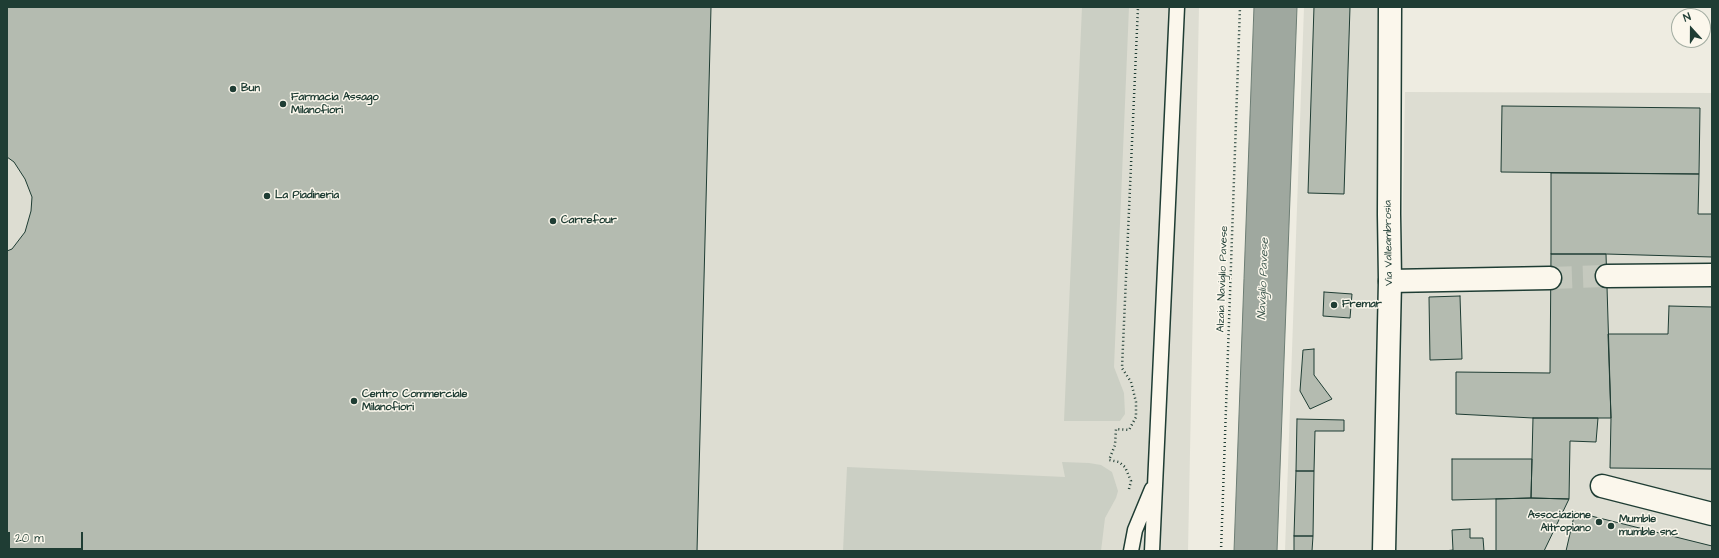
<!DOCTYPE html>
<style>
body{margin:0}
#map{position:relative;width:1719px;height:558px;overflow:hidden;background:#eeece1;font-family:"Architects Daughter",sans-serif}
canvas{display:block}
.frame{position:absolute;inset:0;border:8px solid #1f3d34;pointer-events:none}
.north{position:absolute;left:1671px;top:8px;width:40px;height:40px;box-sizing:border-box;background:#fbf7ec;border:1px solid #a3ada2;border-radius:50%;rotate:339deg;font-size:11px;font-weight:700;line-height:16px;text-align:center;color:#1f3d34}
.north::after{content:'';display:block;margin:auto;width:14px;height:18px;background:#1f3d34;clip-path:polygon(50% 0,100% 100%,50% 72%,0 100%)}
.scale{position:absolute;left:8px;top:532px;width:75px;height:18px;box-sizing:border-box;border:2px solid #1f3d34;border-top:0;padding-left:5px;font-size:12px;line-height:14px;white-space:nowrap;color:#1f3d34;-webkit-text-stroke:3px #fbf7ec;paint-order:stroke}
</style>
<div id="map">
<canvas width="1719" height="558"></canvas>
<div class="frame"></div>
<div class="north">N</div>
<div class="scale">20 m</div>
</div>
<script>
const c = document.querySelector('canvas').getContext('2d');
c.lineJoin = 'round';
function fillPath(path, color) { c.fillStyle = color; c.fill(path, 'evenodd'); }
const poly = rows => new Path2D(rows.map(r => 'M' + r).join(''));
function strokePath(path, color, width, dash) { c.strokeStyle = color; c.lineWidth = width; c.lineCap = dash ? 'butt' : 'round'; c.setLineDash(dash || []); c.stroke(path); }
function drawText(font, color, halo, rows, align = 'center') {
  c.font = font + ' "Architects Daughter",sans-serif'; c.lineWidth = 3; c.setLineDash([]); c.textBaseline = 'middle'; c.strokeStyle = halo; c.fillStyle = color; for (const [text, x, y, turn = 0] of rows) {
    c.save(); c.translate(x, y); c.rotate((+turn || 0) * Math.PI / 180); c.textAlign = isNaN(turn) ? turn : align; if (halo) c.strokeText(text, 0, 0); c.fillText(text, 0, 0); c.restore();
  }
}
fillPath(poly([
 [7,7,1199,7,1188,551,7,551],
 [1304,7,1384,7,1381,551,1285,551],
 [1405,92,1712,93,1712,551,1396,551]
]), '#ddddd2');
fillPath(poly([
 [1082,7,1129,7,1114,367,1124,393,1125,414,1120,421,1064,421],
 [1062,462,1089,463,1101,465,1112,472,1118,491,1116,498,1105,518,1101,551,843,551,847,467,1065,477]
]), '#cbcfc4');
const water = poly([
 [1254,7,1297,7,1277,551,1234,551,1254,7]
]);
fillPath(water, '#9fa89f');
strokePath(water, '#6c7d74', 1);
const building = poly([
 [7,7,711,7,697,551,7,551,7,251,12,249,25,232,31,211,32,197,25,179,14,162,7,157,7,7],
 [1314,7,1350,7,1344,194,1308,193,1314,7],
 [1502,106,1700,108,1699,174,1501,172,1502,106],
 [1551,173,1699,174,1698,214,1712,214,1712,257,1606,254,1551,254,1551,173],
 [1551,254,1606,254,1611,418,1533,418,1456,414,1456,372,1550,373,1551,254],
 [1324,292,1352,294,1350,318,1323,316,1324,292],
 [1460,296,1462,359,1430,360,1429,297,1460,296],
 [1669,306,1712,307,1712,469,1610,468,1611,418,1608,334,1668,334,1669,306],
 [1314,349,1314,375,1332,399,1310,409,1300,391,1303,350,1314,349],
 [1533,418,1598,418,1596,442,1570,441,1569,499,1531,498,1533,418],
 [1297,419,1344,420,1344,431,1315,431,1314,471,1296,471,1297,419],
 [1452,459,1532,459,1531,498,1452,500,1452,459],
 [1296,471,1314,471,1313,536,1294,536,1296,471],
 [1496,499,1531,498,1569,499,1544,551,1496,551,1496,499],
 [1575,512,1712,546,1712,551,1566,551,1575,512],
 [1470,529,1470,538,1483,538,1484,551,1444,551,1453,550,1452,530,1470,529],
 [1294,536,1313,536,1312,551,1294,551,1294,536]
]);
fillPath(building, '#b4bbb0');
strokePath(building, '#1f3d34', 1);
strokePath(poly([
 [1550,278,1607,276]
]), '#c5c9be', 22, [22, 11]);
const lane = poly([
 [1131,551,1135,530,1152,489],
 [1152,551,1177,7]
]);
const street = poly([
 [1607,276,1712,275],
 [1390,281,1550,278],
 [1602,486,1712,514]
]);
const primary = poly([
 [1384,551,1390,281,1389,214,1390,7]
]);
strokePath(lane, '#1f3d34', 17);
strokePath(street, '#1f3d34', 25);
strokePath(primary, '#1f3d34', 25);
strokePath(poly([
 [1129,489,1131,481,1125,467,1119,462,1109,460,1115,445,1116,429,1129,430,1136,417,1136,402,1131,382,1122,368,1138,7],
 [1221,551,1240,7]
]), '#1f3d34', 2.5, [1, 3]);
strokePath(lane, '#fbf7ec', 14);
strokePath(street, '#fbf7ec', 22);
strokePath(primary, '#fbf7ec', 22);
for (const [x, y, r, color] of [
 [233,89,4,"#1f3d34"],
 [283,104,4,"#1f3d34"],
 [267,196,4,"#1f3d34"],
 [553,221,4,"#1f3d34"],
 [1334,305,4,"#1f3d34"],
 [354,401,4,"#1f3d34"],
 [1599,522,4,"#1f3d34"],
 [1611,526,4,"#1f3d34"]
]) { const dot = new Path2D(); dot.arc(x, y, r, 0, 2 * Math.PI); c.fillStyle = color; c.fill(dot); strokePath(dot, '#fbf7ec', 1.5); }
drawText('bold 11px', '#1f3d34', '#fbf7ec', [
 ["Bun",241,89],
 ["Farmacia Assago",291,98],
 ["Milanofiori",291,111],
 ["La Piadineria",275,196],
 ["Carrefour",561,221],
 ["Fremar",1342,305],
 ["Centro Commerciale",362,395],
 ["Milanofiori",362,408],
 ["Associazione",1591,516,"right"],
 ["Altropiano",1591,529,"right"],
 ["Mumble",1619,520],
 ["mumble snc",1619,533]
], 'left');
drawText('11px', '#1f3d34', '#fbf7ec', [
 ["Via Valleambrosia",1389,243,-91],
 ["Alzaia Naviglio Pavese",1223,279,-88]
]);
drawText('italic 12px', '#455d54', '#fbf7ec', [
 ["Naviglio Pavese",1264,279,-88]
]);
</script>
